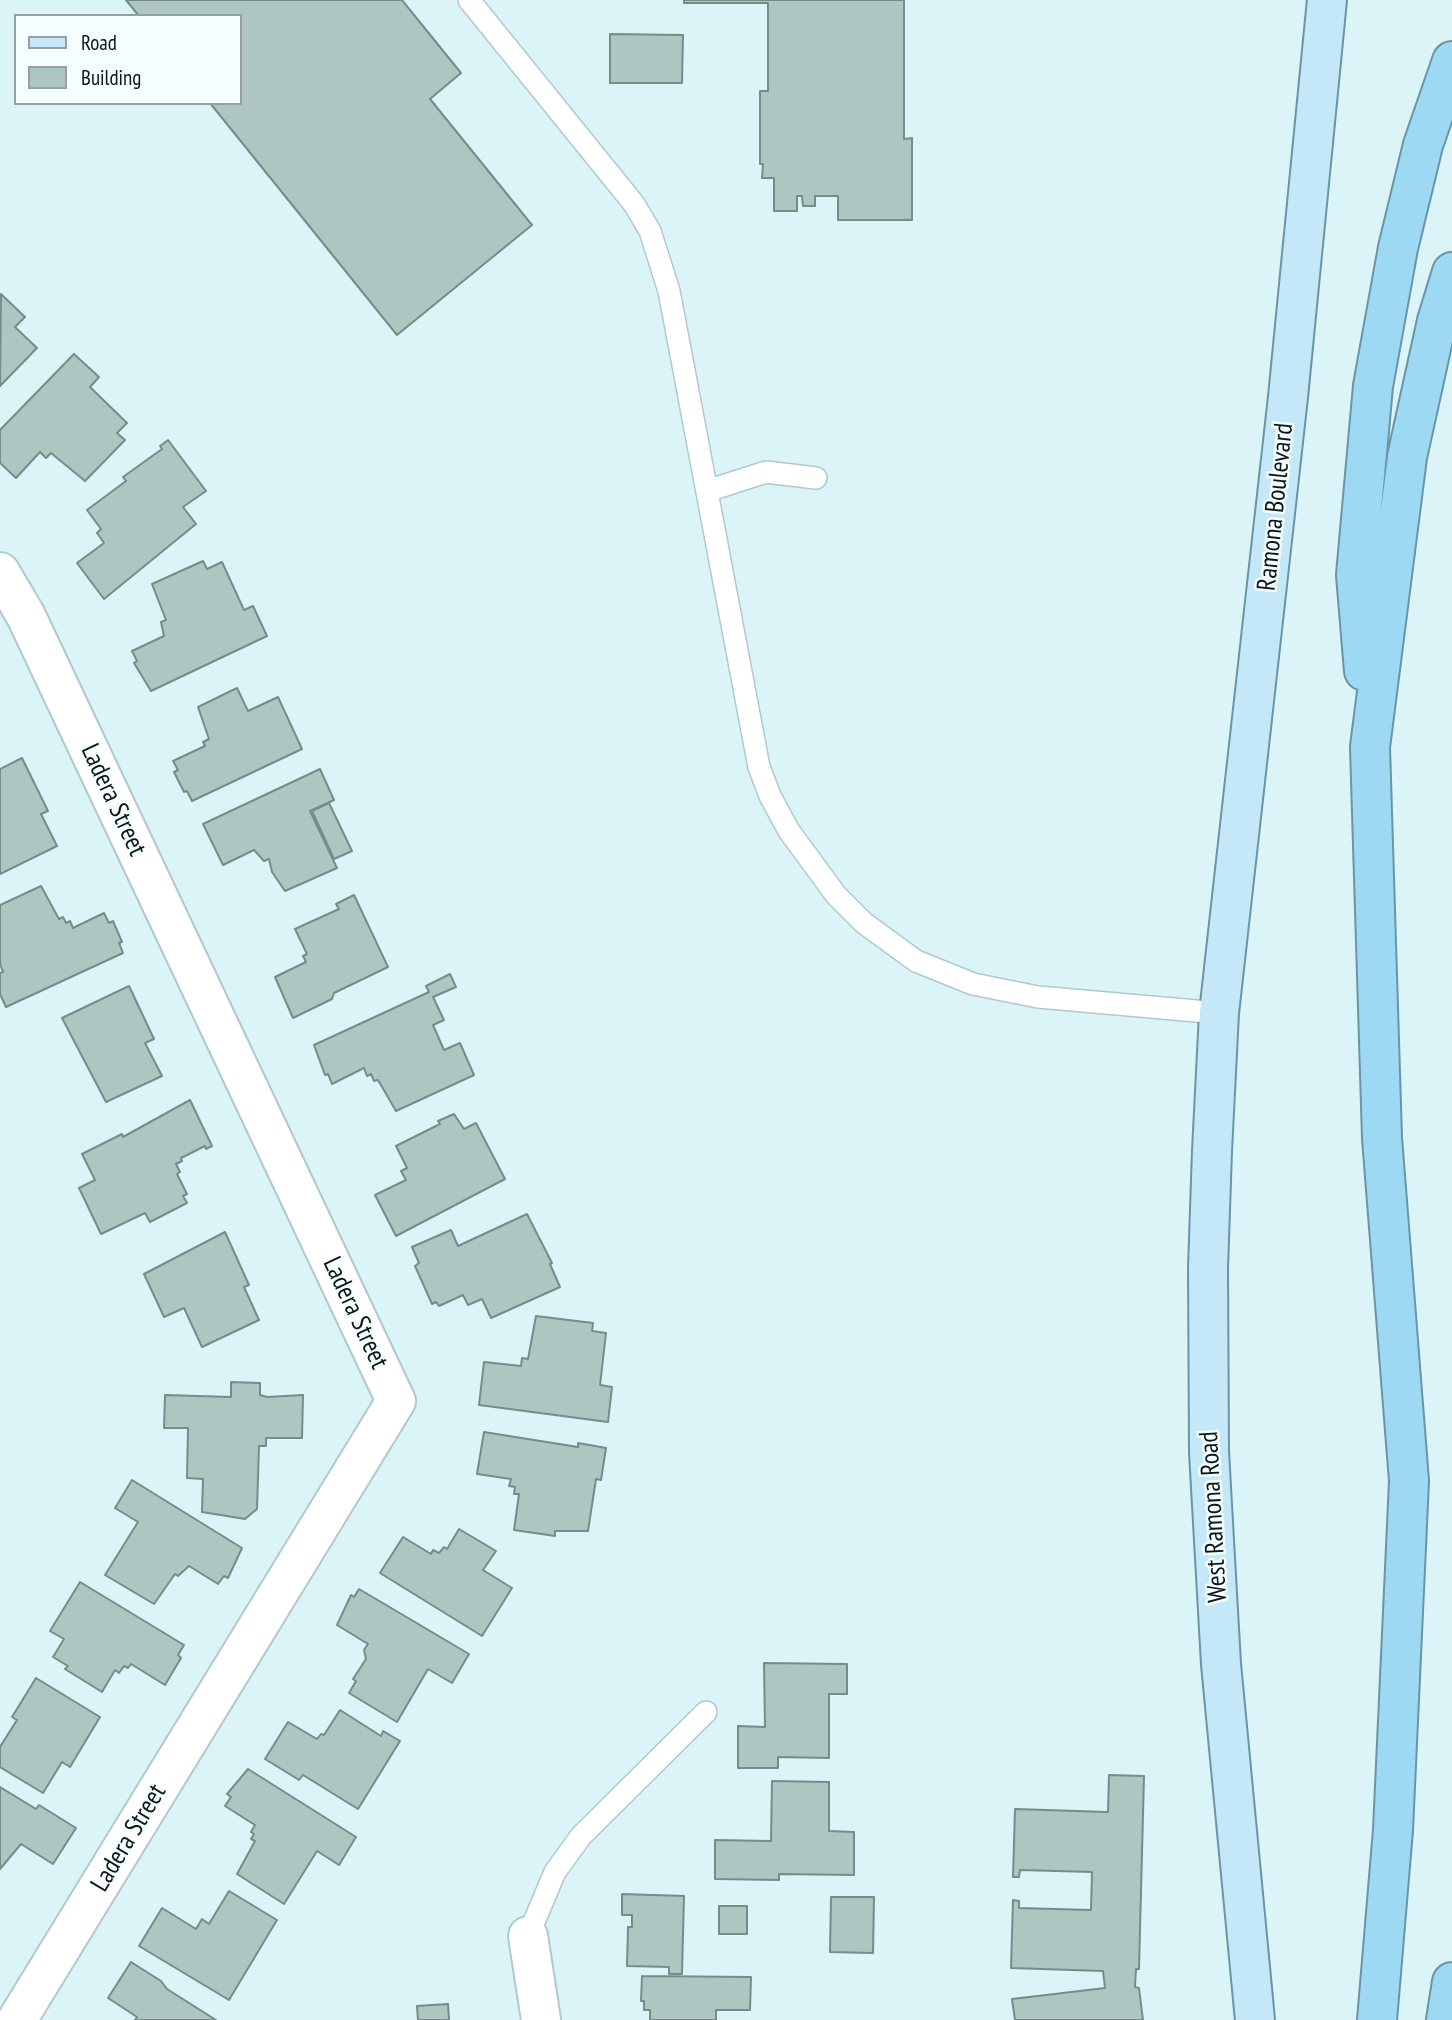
<!DOCTYPE html>
<style>
body{margin:0}
#map{position:relative;width:1452px;height:2020px;overflow:hidden;background:#dbf4f7;font-family:"PT Sans Narrow",sans-serif}
canvas{display:block}
.legend{position:absolute;left:14px;top:14px;width:228px;height:91px;box-sizing:border-box;background:#f4feff;border:2px solid #98a1a2;margin:0;padding:9px 12px;list-style:none;font-size:21px;color:#0d1617}
.legend li{display:flex;align-items:center;gap:14px;height:35px}
.legend b{width:35px;border:2px solid #98a1a2}
</style>
<div id="map">
<canvas width="1452" height="2020"></canvas>
<ul class="legend">
<li><b style="height:9px;background:#c5e8f8"></b>Road</li>
<li><b style="height:19px;background:#aec6c2"></b>Building</li>
</ul>
</div>
<script>
const c = document.querySelector('canvas').getContext('2d');
c.lineJoin = 'round';
function fillPath(path, color) { c.fillStyle = color; c.fill(path, 'evenodd'); }
const poly = rows => new Path2D(rows.map(r => 'M' + r).join(''));
function strokePath(path, color, width, dash) { c.strokeStyle = color; c.lineWidth = width; c.lineCap = dash ? 'butt' : 'round'; c.setLineDash(dash || []); c.stroke(path); }
function drawText(font, color, halo, rows, align = 'center') {
  c.font = font + ' "PT Sans Narrow",sans-serif'; c.lineWidth = 5; c.setLineDash([]); c.textBaseline = 'middle'; c.strokeStyle = halo; c.fillStyle = color; for (const [text, x, y, turn = 0] of rows) {
    c.save(); c.translate(x, y); c.rotate((+turn || 0) * Math.PI / 180); c.textAlign = isNaN(turn) ? turn : align; if (halo) c.strokeText(text, 0, 0); c.fillText(text, 0, 0); c.restore();
  }
}
const building = poly([
 [126,0,402,0,461,73,430,99,532,225,397,335,210,103,240,103,240,16,139,16,126,0],
 [684,0,904,0,904,139,912,138,912,220,838,220,838,196,815,196,815,206,803,206,802,196,797,196,797,211,774,211,774,178,762,178,763,164,760,164,760,91,768,91,768,3,684,3,684,0],
 [610,34,683,35,682,83,610,83,610,34],
 [1,294,25,317,15,327,37,348,0,386,1,294],
 [74,354,99,377,90,387,127,423,117,433,125,440,85,481,51,453,46,458,40,452,16,478,0,463,0,430,74,354],
 [168,440,206,491,183,507,196,524,104,599,77,563,104,543,97,533,101,529,87,510,126,481,123,477,162,449,160,446,168,440],
 [203,561,207,569,222,562,244,610,253,606,267,636,151,691,134,663,137,661,132,651,164,636,161,622,166,620,152,584,203,561],
 [237,688,248,711,278,697,302,749,192,801,187,791,184,792,174,772,178,770,173,761,205,746,203,742,209,739,198,707,237,688],
 [22,758,48,811,41,814,57,846,0,874,0,769,22,758],
 [320,769,334,800,310,811,337,868,285,891,272,872,269,859,264,861,254,850,223,865,203,824,320,769],
 [329,803,352,851,334,859,312,811,329,803],
 [41,886,59,919,63,917,66,923,70,921,73,928,104,913,109,923,113,921,122,942,119,943,123,953,6,1007,0,994,0,973,3,972,0,964,0,905,41,886],
 [354,895,388,967,334,993,332,999,293,1018,275,977,306,962,303,956,307,954,295,929,339,909,336,904,354,895],
 [450,974,456,987,433,997,444,1020,433,1025,444,1050,460,1043,474,1075,396,1111,378,1080,374,1081,371,1074,367,1076,364,1068,332,1084,328,1074,325,1075,314,1045,429,992,426,986,450,974],
 [129,986,154,1039,145,1043,162,1076,106,1102,62,1018,129,986],
 [190,1100,212,1146,206,1149,205,1146,181,1158,182,1161,176,1164,180,1172,177,1174,187,1194,183,1196,187,1203,150,1222,145,1213,101,1234,79,1188,95,1180,82,1154,122,1134,123,1137,190,1100],
 [454,1114,464,1129,476,1123,505,1179,396,1236,375,1195,406,1180,401,1171,407,1168,396,1146,440,1124,438,1121,454,1114],
 [527,1214,552,1263,550,1264,560,1287,491,1318,482,1299,468,1305,463,1295,439,1306,436,1302,432,1304,415,1266,419,1263,412,1247,451,1230,458,1246,527,1214],
 [225,1232,249,1285,244,1287,259,1320,202,1347,184,1308,164,1317,144,1274,225,1232],
 [536,1316,593,1323,592,1331,606,1333,600,1385,612,1387,608,1422,479,1405,484,1362,521,1366,522,1358,528,1359,536,1316],
 [231,1382,260,1383,260,1395,267,1397,303,1395,302,1438,266,1438,266,1446,259,1446,257,1509,245,1519,202,1512,203,1479,187,1478,188,1428,164,1428,165,1395,231,1397,231,1382],
 [484,1432,578,1447,578,1443,606,1448,601,1480,596,1479,588,1531,555,1531,555,1536,514,1530,519,1494,514,1494,515,1487,509,1486,511,1479,477,1474,484,1432],
 [132,1480,242,1548,228,1578,224,1576,218,1584,189,1566,178,1576,175,1574,154,1604,105,1575,138,1522,115,1508,132,1480],
 [459,1529,496,1551,483,1570,512,1588,482,1636,380,1573,403,1537,431,1554,433,1550,439,1553,444,1547,447,1549,459,1529],
 [80,1582,184,1645,178,1655,181,1658,165,1685,131,1664,128,1668,124,1666,119,1673,115,1670,102,1692,65,1669,68,1666,53,1657,64,1639,50,1631,80,1582],
 [359,1589,469,1654,452,1683,428,1669,397,1722,349,1693,356,1681,353,1679,366,1659,364,1650,368,1644,337,1625,351,1595,354,1597,359,1589],
 [764,1663,847,1664,847,1694,829,1694,829,1758,778,1757,778,1768,738,1768,738,1726,765,1727,764,1663],
 [36,1678,100,1717,70,1767,62,1762,43,1793,0,1767,0,1747,17,1720,12,1717,36,1678],
 [340,1710,381,1736,383,1731,400,1741,358,1809,303,1775,299,1780,265,1759,288,1722,317,1739,321,1734,324,1735,340,1710],
 [248,1769,356,1837,339,1865,317,1851,284,1904,237,1874,255,1841,251,1839,254,1834,251,1832,255,1825,225,1806,231,1797,227,1794,248,1769],
 [1109,1775,1144,1776,1139,1969,1136,1969,1135,1987,1139,1988,1143,2020,1015,2020,1012,1999,1105,1988,1103,1971,1011,1968,1013,1900,1019,1901,1019,1908,1091,1910,1092,1872,1020,1870,1019,1877,1013,1877,1015,1809,1108,1812,1109,1775],
 [772,1781,829,1782,829,1831,854,1832,854,1875,779,1874,779,1880,715,1879,715,1840,771,1841,772,1781],
 [0,1787,36,1809,39,1805,76,1828,53,1864,21,1844,0,1869,0,1787],
 [229,1891,277,1920,229,2000,139,1946,162,1908,196,1929,202,1919,209,1924,229,1891],
 [622,1894,684,1896,682,1974,669,1974,669,1967,627,1966,628,1927,632,1927,632,1915,622,1915,622,1894],
 [831,1897,874,1897,873,1953,830,1952,831,1897],
 [719,1906,747,1906,747,1934,719,1934,719,1906],
 [131,1962,161,1981,167,1989,216,2020,135,2020,137,2017,108,1998,131,1962],
 [642,1976,751,1977,750,2010,716,2010,716,2020,650,2020,650,2010,644,2010,644,2001,641,2001,642,1976],
 [448,2004,449,2020,418,2020,417,2006,448,2004]
]);
fillPath(building, '#aec6c2');
strokePath(building, '#758c88', 2);
const lane = poly([
 [469,0,634,204,650,231,669,291,759,767,770,796,789,831,836,895,864,923,916,961,973,984,1038,997,1219,1013],
 [707,491,766,472,816,478],
 [528,1936,555,1872,581,1836,706,1712]
]);
const street = poly([
 [0,572,26,616,396,1401,17,2020],
 [528,1936,541,2020]
]);
const primary = poly([
 [1255,2020,1221,1664,1209,1452,1208,1268,1212,1151,1219,1013,1288,397,1327,0]
]);
const highway = poly([
 [1364,671,1356,575,1373,386,1398,248,1423,145,1452,61],
 [1377,2020,1393,1830,1409,1481,1382,1138,1370,747,1407,457,1437,321,1452,272],
 [1446,2020,1452,1982]
]);
strokePath(lane, '#b1c9cc', 24);
strokePath(street, '#b1c9cc', 42);
strokePath(primary, '#6b95a7', 42);
strokePath(highway, '#6b95a7', 42);
strokePath(lane, '#fff', 21);
strokePath(street, '#fff', 38);
strokePath(primary, '#c5e8f8', 38);
strokePath(highway, '#9ed9f4', 38);
drawText('26px', '#0d1617', '#f4feff', [
 ["Ramona Boulevard",1276,507,-84],
 ["Ladera Street",113,800,65],
 ["Ladera Street",355,1313,65],
 ["West Ramona Road",1214,1517,-93],
 ["Ladera Street",129,1838,-59]
]);
</script>
